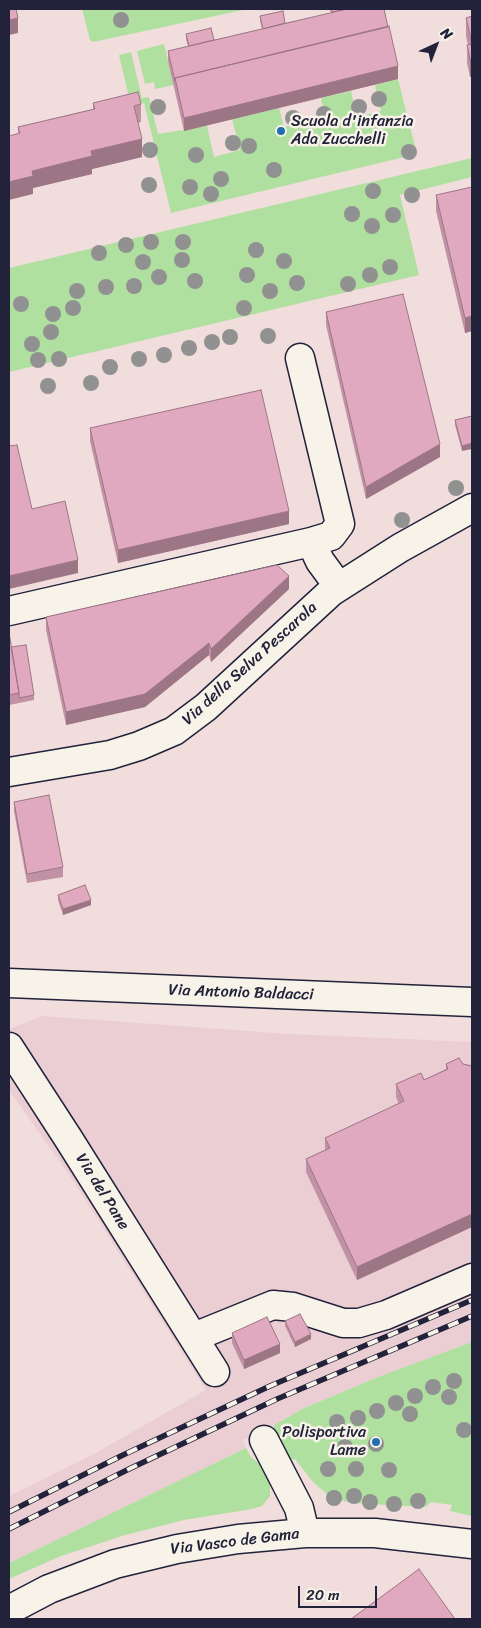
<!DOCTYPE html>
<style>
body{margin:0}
#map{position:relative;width:481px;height:1628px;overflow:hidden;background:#f0dddc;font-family:Sriracha,sans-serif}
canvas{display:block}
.frame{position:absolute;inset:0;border:10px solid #22223b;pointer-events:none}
.north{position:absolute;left:411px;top:20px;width:50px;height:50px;-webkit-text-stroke:4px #f7f3e8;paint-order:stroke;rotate:43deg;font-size:14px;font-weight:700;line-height:20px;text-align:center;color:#22223b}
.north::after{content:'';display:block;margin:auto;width:18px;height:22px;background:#22223b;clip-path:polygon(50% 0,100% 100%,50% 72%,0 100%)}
.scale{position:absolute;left:298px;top:1586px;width:79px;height:22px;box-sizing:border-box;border:2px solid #22223b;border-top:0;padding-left:6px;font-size:15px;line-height:18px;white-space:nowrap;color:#22223b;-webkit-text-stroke:4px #f7f3e8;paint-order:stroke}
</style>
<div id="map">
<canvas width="481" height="1628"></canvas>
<div class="frame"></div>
<div class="north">N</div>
<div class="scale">20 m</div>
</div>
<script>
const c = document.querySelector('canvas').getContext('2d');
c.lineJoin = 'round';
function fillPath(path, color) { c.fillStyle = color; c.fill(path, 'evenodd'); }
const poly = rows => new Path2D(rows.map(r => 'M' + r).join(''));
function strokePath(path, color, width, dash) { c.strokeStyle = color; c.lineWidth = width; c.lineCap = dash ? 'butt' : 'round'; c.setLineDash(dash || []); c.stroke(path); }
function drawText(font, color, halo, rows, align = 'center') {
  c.font = font + ' Sriracha,sans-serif'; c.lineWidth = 5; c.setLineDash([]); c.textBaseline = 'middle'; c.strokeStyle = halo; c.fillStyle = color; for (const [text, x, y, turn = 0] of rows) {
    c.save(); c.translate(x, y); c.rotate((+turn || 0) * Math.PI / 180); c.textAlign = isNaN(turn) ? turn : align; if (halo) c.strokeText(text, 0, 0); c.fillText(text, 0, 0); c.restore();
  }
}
fillPath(poly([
 [42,1016,289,1034,472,1042,472,1342,378,1377,302,1409,273,1426,243,1440,246,1448,9,1563,9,1496,94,1454,206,1390,74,1182,9,1090,9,1029]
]), '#ebcdd4');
fillPath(poly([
 [82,9,248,9,93,42,90,40],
 [164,44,174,85,155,89,154,82,145,84,137,51],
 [131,52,142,98,149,97,158,134,207,126,214,157,240,150,232,119,279,108,284,127,325,118,321,98,351,91,357,117,381,111,375,85,398,79,417,154,171,213,144,103,131,106,119,55],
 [472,158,472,177,400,195,419,275,9,372,9,268],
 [472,1342,472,1516,450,1511,452,1505,431,1502,426,1507,352,1503,336,1499,328,1495,313,1482,295,1459,290,1460,273,1426,302,1409,378,1377],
 [246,1448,251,1457,261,1465,270,1481,270,1496,262,1506,252,1509,184,1520,122,1536,61,1556,9,1579,9,1563]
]), '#b0e0a0');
const minor = poly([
 [300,358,340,524,331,536,311,542,320,561,339,587],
 [9,611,311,542],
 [9,772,110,755,139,746,174,731,206,707,331,592,400,548,472,508],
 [9,983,472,1002],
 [9,1047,68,1138,215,1372],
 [194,1337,273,1305,293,1307,343,1323,359,1323,386,1315,472,1278],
 [264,1440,299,1508,305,1533],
 [9,1610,49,1589,115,1564,177,1549,238,1539,305,1533,375,1533,472,1544]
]);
strokePath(minor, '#22223b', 31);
strokePath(minor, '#f7f3e8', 28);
const rail = poly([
 [9,1512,123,1455,270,1386,472,1300],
 [9,1529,129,1469,277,1399,472,1316]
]);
strokePath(rail, '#22223b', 5.5);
strokePath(rail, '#f7f3e8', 4, [11]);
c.fillStyle = '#929191';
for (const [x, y] of [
 [121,20],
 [379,99],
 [158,107],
 [359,107],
 [324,114],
 [293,118],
 [233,143],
 [249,146],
 [150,150],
 [409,152],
 [196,155],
 [274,170],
 [221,179],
 [149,185],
 [190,187],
 [373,191],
 [211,194],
 [412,195],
 [352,214],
 [393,215],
 [372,226],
 [151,242],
 [183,242],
 [126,245],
 [256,250],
 [99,253],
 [182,260],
 [284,261],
 [143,262],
 [390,267],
 [247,275],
 [370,275],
 [159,277],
 [195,281],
 [297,283],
 [348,284],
 [134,286],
 [106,287],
 [77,291],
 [270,291],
 [21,304],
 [73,308],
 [244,308],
 [53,314],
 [51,332],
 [268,336],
 [230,337],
 [212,342],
 [32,344],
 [189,348],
 [164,355],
 [59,359],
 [139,359],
 [38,360],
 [110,367],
 [91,383],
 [48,386],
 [456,488],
 [402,520],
 [454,1381],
 [433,1387],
 [415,1396],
 [449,1397],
 [396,1403],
 [377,1411],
 [410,1414],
 [358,1418],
 [337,1422],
 [464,1430],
 [376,1444],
 [345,1447],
 [328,1469],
 [356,1469],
 [389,1470],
 [354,1496],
 [334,1498],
 [418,1501],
 [370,1502],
 [394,1504]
]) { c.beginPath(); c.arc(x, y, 8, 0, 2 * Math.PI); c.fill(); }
fillPath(poly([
 [330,9,384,9,398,79,184,131,168,61,168,51,188,46,186,39,186,34,214,40,262,29,260,21,260,16,285,23,331,13],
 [472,16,472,76,470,77,467,63,467,45,468,45,466,36,466,18],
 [93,103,141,104,141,122,138,123,142,157,92,169,92,174,33,188,33,194,18,134,18,127,93,109],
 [472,187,472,331,465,333,436,211,436,195],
 [326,312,440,457,366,499,326,325],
 [472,416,462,451,455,425,455,420],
 [90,428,289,524,118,563,90,441],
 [289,589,211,662,209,655,145,707,66,725,46,630,46,617],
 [9,632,11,647,34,695,34,700,9,705],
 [14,802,63,867,63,877,27,883,14,811],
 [58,895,91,905,63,915,58,900],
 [446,1064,463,1064,472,1071,472,1227,357,1280,306,1172,306,1159,325,1150,325,1138,399,1104,396,1097,396,1084,424,1080,446,1069],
 [285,1321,311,1339,295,1347,285,1326],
 [232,1333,280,1353,244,1369,232,1343]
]), '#c191a5');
fillPath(poly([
 [18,18,18,33,9,35,9,20],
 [472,58,472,76,470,77,470,59],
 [398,66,398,79,184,131,184,118],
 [142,139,142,157,92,169,92,174,33,188,33,194,9,200,9,182,32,171,91,151],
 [472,316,472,331,465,333,465,318],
 [472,443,472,449,462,451,462,446],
 [440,444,440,457,366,499,366,487],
 [289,511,289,524,118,563,118,550],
 [78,560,78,573,9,589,9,576],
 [289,576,289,589,211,662,211,649],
 [209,643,209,655,145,707,66,725,66,712],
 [91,900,91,905,63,915,63,909],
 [472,1214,472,1227,357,1280,357,1267],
 [311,1334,311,1339,295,1347,295,1342],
 [280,1344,280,1353,244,1369,244,1360]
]), '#9d7686');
const building = poly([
 [9,9,16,9,18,18,9,20,9,9],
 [331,9,347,9,332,12,331,9],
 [347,9,384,9,388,27,175,78,175,81,168,51,347,9],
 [283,11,285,23,263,29,260,16,283,11],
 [472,16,472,43,466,18,472,16],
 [389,26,398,66,184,118,175,78,389,26],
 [211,28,214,40,189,46,186,34,211,28],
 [472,44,472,58,470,59,467,45,472,44],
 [138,92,141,104,134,106,142,139,91,151,92,156,32,171,33,176,9,182,9,136,20,133,18,127,95,109,93,103,138,92],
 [472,187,472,316,465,318,436,195,472,187],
 [403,294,440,444,366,487,326,312,403,294],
 [261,390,289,511,118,550,90,428,261,390],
 [472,416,472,443,462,446,455,420,472,416],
 [17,445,32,509,65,501,78,560,9,576,9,446,17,445],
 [277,565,289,576,211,649,209,643,145,694,66,712,46,617,277,565],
 [9,632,19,693,9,695,9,632],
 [26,645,34,695,19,698,19,693,11,647,26,645],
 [49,795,63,867,27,874,14,802,49,795],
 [85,885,91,900,63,909,58,895,85,885],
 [459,1058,463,1064,472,1066,472,1214,357,1267,306,1159,330,1148,325,1138,404,1101,396,1084,421,1073,424,1080,448,1069,446,1064,459,1058],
 [300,1314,311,1334,295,1342,285,1321,300,1314],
 [267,1317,280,1344,244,1360,232,1333,267,1317],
 [419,1569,455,1619,351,1619,419,1569]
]);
fillPath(building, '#e0a9c0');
strokePath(building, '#9d7686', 1);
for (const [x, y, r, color] of [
 [281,131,5,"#1f6fb2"],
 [376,1442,5,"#1f6fb2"]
]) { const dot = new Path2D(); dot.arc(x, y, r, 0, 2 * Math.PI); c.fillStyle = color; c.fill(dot); strokePath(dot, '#f7f3e8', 2); }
drawText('16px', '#22223b', '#f7f3e8', [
 ["Scuola d'infanzia",291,122],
 ["Ada Zucchelli",291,140],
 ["Polisportiva",366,1433,"right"],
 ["Lame",366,1451,"right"]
], 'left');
drawText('16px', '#22223b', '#f7f3e8', [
 ["Via della Selva Pescarola",250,664,-42],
 ["Via Antonio Baldacci",241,993,2],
 ["Via del Pane",102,1192,58],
 ["Via Vasco de Gama",235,1542,-7]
]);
</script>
